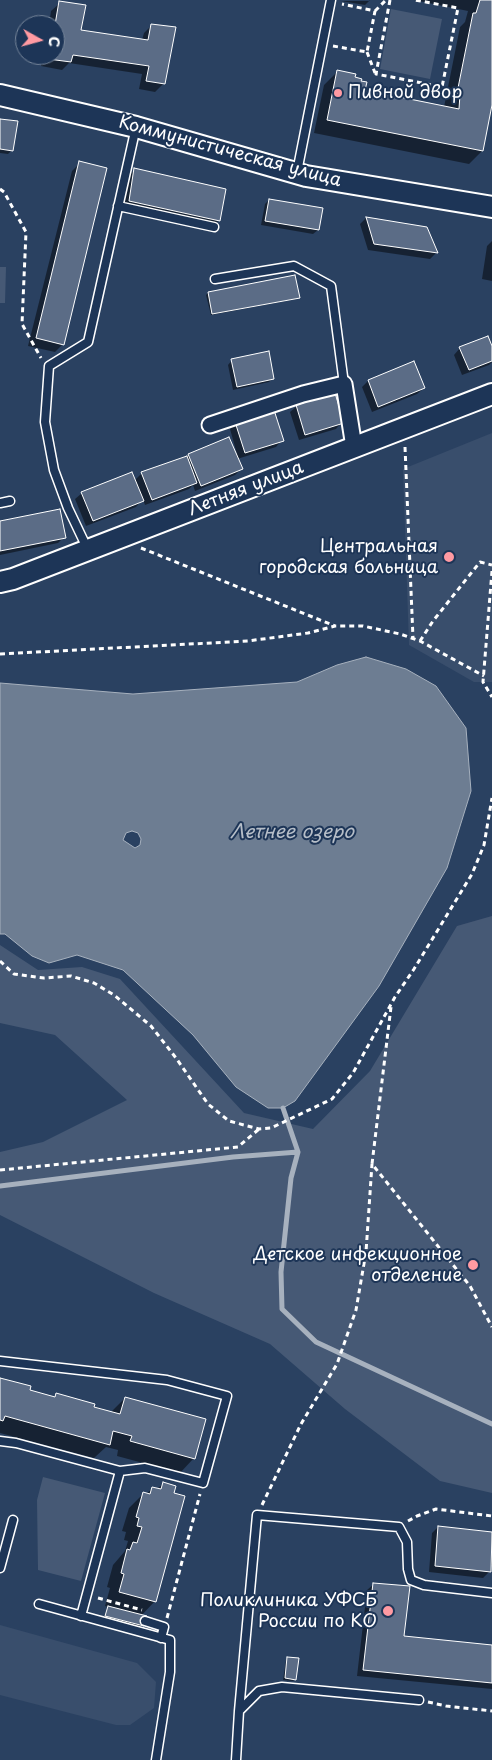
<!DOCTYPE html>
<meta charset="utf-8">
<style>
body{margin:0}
#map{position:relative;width:492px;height:1760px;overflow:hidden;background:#2a4161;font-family:"Playpen Sans",sans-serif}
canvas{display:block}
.north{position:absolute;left:15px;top:15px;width:50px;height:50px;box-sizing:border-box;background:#1d3557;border:1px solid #77869a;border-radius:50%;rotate:97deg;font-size:14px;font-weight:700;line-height:20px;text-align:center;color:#fff}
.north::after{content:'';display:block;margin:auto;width:18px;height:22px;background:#ff9aa2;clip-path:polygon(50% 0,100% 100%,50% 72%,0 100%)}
</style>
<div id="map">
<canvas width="492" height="1760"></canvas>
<div class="north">С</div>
</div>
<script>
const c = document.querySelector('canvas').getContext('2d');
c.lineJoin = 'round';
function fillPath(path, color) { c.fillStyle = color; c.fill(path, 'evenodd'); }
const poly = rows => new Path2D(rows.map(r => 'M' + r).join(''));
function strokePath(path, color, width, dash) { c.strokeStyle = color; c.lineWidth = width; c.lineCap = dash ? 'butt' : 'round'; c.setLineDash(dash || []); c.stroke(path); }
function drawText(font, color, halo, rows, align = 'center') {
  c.font = font + ' "Playpen Sans",sans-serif'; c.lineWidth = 4; c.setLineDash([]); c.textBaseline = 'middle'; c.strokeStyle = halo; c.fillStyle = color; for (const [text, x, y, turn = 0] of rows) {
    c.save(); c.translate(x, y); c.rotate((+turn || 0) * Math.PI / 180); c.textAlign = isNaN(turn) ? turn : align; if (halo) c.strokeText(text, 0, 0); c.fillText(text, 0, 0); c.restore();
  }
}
fillPath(poly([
 [492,433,492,682,474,682,409,645,403,469],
 [0,1625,137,1663,156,1682,154,1708,130,1725,116,1725,0,1695]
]), '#394e6c');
fillPath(poly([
 [391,9,442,19,430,79,380,69],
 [0,267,6,267,5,303,0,303],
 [492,916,492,1493,440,1481,345,1409,270,1344,154,1293,0,1215,0,1152,43,1142,127,1100,55,1035,0,1023,0,945,38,970,82,967,120,979,244,1113,313,1129,370,1071,457,926],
 [43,1477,105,1493,81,1581,38,1570,37,1500]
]), '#465975');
const water = poly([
 [366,657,406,669,436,686,466,728,471,791,447,868,379,986,295,1101,283,1108,268,1108,236,1087,193,1035,123,970,77,955,49,963,32,956,5,934,0,934,0,683,133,694,297,682,337,665,366,657],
 [132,831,138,833,141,839,140,845,135,848,123,840,126,833,132,831]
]);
fillPath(water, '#6d7d92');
strokePath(water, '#a7b1be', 1);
fillPath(poly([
 [370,0,365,5,341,1,371,0],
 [414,0,492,0,492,99,482,151,469,164,314,133,324,85,337,72,354,78,364,91,444,107,460,27,465,22,468,11],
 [60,3,79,31,142,40,144,33,152,25,164,83,155,92,139,89,142,74,69,63,62,70,41,66,43,55,55,55,55,25,49,25,51,11],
 [0,120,12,150,8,154,0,153],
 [80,163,63,344,55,352,28,346,72,171],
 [135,170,219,220,212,227,123,208,128,176],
 [269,200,321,209,318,230,313,234,261,225,265,204],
 [366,218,426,228,436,253,430,259,368,250,360,224],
 [492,241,492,281,482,279,487,246],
 [208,293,298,297,296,299,211,315,206,295],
 [460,348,492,349,492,362,489,365,462,375,454,355],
 [232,360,273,378,269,382,233,390,228,365],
 [413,363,424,388,417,394,372,412,362,387,368,381],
 [297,406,342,422,336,429,299,440,290,412],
 [236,423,282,440,276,447,237,459,241,469,235,475,195,491,193,485,189,489,145,505,143,499,136,507,86,526,75,499,82,493,134,481,142,473,189,455,237,454,230,429],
 [0,522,64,537,58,543,0,555],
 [0,1379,28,1390,54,1397,57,1394,111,1412,125,1398,194,1458,180,1473,117,1456,118,1450,106,1447,94,1458,0,1433],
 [163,1484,155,1601,141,1616,145,1617,141,1628,104,1617,108,1607,105,1606,110,1588,107,1587,113,1565,125,1551,128,1541,124,1540,126,1532,122,1531,129,1508,143,1494,146,1494,153,1488,157,1489],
 [438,1527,492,1533,492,1565,490,1565,489,1572,483,1578,429,1572,432,1533],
 [374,1584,403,1638,492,1647,492,1689,357,1676,367,1590],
 [288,1658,295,1679,293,1681,283,1680,286,1660]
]), '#0007');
strokePath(poly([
 [283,1108,298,1152,291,1178,281,1272,282,1309,316,1342,492,1424],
 [0,1186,233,1157,298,1152]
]), '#a7b1be', 5);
const building = poly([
 [480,0,492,0,492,105,483,151,327,120,337,70,356,74,355,77,362,79,361,81,367,82,365,90,459,109,460,94,457,93,473,13,476,13,480,0],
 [59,1,86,5,81,30,148,40,151,24,176,27,165,84,146,81,149,66,73,55,71,62,48,59,49,55,55,55,55,25,59,1],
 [0,119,18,121,13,151,0,149,0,119],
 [79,161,107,168,64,345,36,338,79,161],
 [134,168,226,189,220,221,129,201,134,168],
 [269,199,323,208,319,230,265,221,269,199],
 [366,217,427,227,438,253,374,244,366,217],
 [295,275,300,298,212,314,208,292,295,275],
 [488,336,492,346,492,361,469,370,459,347,488,336],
 [269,351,274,379,237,387,231,359,269,351],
 [414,361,425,388,378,407,368,380,414,361],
 [335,393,344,423,305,435,296,405,335,393],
 [274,410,284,441,245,453,235,422,274,410],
 [229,437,243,469,201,486,188,454,229,437],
 [187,456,197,483,152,500,141,472,187,456],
 [132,472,144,501,93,521,81,492,132,472],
 [60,509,66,538,0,551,0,521,60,509],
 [0,1378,31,1386,30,1390,55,1397,56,1393,95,1404,94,1407,120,1414,125,1397,206,1419,195,1459,130,1441,132,1436,113,1431,110,1445,5,1416,3,1421,0,1420,0,1378],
 [163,1482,176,1486,174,1493,185,1496,156,1602,119,1592,124,1574,121,1573,127,1549,130,1550,133,1542,137,1543,142,1527,137,1526,139,1518,136,1517,143,1492,150,1494,152,1487,161,1489,163,1482],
 [438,1526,492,1532,491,1572,435,1566,438,1526],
 [373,1583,410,1586,404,1636,492,1645,492,1683,363,1670,373,1583],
 [108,1606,147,1616,144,1626,105,1616,108,1606],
 [287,1657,299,1658,296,1680,285,1678,287,1657]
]);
fillPath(building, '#5b6c86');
strokePath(building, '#fff', 1);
const lane = poly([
 [297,172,331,0],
 [118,206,214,227],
 [215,279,294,266,331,286,344,384],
 [0,503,10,501],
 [88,550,68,508,54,470,45,422,49,366,88,342,136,127],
 [0,1361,167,1380,227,1396,203,1483,145,1468,120,1471,16,1443,0,1441],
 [0,1568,13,1520],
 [39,1604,170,1640,170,1672,156,1760],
 [81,1616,120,1471],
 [145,1621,164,1627,161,1638],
 [239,1711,257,1515,399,1527,407,1542,408,1569,411,1580,424,1585,492,1593],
 [236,1760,239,1711,259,1691,282,1687,419,1700]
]);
const street = poly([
 [210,425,303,394,344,384,354,447]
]);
const secondary = poly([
 [0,95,136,127,306,176,492,207],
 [0,582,13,579,492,394]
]);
strokePath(lane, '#fff', 11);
strokePath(street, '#fff', 19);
strokePath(secondary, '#fff', 24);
strokePath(poly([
 [390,0,376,74,442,87,458,8,415,0],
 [375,11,386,0],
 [333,46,367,52,375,11,342,4],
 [367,52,375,73],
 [0,189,4,192,26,232,22,324,41,358],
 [405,447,413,638],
 [141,548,335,626],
 [492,571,483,682,492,697],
 [420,641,433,621,480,562,492,565],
 [0,654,248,641,308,633,335,626,363,626,400,634,420,641,484,676],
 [0,961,14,974,44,978,71,976,94,983,114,995,151,1026,176,1058,208,1104,229,1121,259,1129,271,1128,332,1099,353,1073,395,997,414,969,472,874,484,845,492,798],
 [391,1007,372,1164,470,1286,492,1327],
 [0,1170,238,1147,259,1129],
 [262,1505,301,1424,337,1364,356,1310,366,1252,372,1164],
 [408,1521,417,1516,436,1509,492,1516],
 [98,1598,142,1610],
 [167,1618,200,1494],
 [428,1702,446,1706,492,1711]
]), '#fff', 3, [5, 4]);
strokePath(lane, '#1d3557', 8);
strokePath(street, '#1d3557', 15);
strokePath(secondary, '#1d3557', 20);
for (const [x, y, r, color] of [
 [338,93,5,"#ff9aa2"],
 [449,557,6,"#ff9aa2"],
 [473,1265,6,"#ff9aa2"],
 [388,1611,6,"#ff9aa2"]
]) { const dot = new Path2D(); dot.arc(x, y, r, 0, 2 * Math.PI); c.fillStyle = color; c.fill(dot); strokePath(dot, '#1d3557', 2); }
drawText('18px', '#fff', '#1d3557', [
 ["Пивной двор",348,93,"left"],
 ["Центральная",438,547],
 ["городская больница",438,568],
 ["Детское инфекционное",462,1255],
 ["отделение",462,1276],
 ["Поликлиника УФСБ",377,1601],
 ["России по КО",377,1622]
], 'right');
drawText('18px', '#fff', '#1d3557', [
 ["Коммунистическая улица",230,152,15],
 ["Летняя улица",246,489,-21]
]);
drawText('italic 19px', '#b6bec8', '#1d3557', [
 ["Летнее озеро",292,833]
]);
</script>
